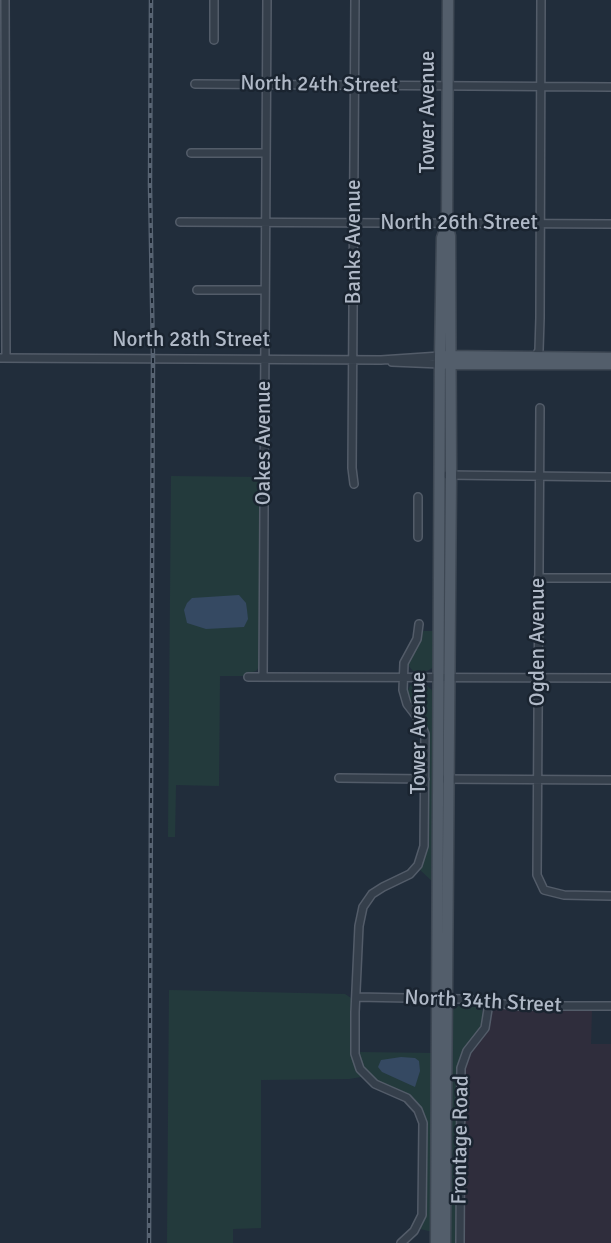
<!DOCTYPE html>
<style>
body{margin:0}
canvas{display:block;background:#212d3b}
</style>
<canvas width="611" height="1243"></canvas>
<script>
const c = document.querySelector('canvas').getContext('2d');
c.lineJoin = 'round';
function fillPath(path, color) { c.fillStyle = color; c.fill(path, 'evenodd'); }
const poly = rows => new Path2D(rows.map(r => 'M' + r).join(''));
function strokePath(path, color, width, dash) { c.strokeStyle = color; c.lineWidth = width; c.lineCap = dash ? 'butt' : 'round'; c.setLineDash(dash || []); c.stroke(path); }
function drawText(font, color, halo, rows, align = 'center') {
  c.font = font + ' Signika,sans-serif'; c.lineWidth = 5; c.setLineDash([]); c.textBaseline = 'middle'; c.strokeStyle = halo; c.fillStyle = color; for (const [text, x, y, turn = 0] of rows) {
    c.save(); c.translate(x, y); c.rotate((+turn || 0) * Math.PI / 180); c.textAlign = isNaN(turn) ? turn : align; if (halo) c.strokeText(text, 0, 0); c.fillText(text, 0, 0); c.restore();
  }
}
fillPath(poly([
 [495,1009,592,1010,591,1044,611,1044,611,1243,464,1243,464,1071,468,1057,487,1031,491,1012]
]), '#2f2d3c');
fillPath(poly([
 [171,476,259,477,259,667,256,671,249,673,248,676,220,676,219,786,176,785,175,837,168,837],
 [422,631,436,631,434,667,427,671,413,671,407,664,420,643],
 [411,684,425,684,433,691,435,884,419,869,426,855,428,845,429,739,425,723,409,701,407,692],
 [169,990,345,994,351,998,352,1057,361,1077,349,1079,261,1080,261,1228,233,1229,233,1243,167,1243],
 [467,1004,482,1007,483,1018,480,1030,465,1047,458,1065,457,1243,450,1243,450,1169,453,1158,450,1136,451,1037,453,1010,458,1006],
 [358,1052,434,1053,434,1132,431,1156,434,1171,433,1232,420,1229,426,1210,426,1126,411,1098,401,1090,379,1083,369,1075,362,1066]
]), '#233a3c');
fillPath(poly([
 [239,595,246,603,247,610,248,619,244,627,206,629,187,623,184,610,187,603,192,598],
 [401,1057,415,1058,419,1061,420,1071,415,1087,382,1072,378,1067,381,1060]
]), '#354962');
const minor = poly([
 [5,0,6,358],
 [214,40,214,0],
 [195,84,611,87],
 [191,153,266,153],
 [180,222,611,224],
 [197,290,265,290],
 [0,358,381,360,440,356],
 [535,358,539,350,540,318,541,0],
 [392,362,440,364],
 [540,408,537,875,544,890,564,895,611,896],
 [447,475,611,477],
 [354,484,352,468,355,0],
 [418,537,418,497],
 [538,578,611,578],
 [248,677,611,678],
 [263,677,267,0],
 [339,778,425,779],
 [438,779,611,780],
 [356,997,462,999,519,1006,611,1006],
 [401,1243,414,1231,422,1215,423,1123,418,1110,407,1098,375,1084,360,1069,355,1054,355,1012,359,926,363,907,372,894,383,887,410,874,418,865,424,846,425,734,420,721,407,704,403,690,404,663,417,639,419,624],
 [460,1243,461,1068,467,1051,485,1028,489,1003]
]);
const major = poly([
 [447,356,611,358],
 [447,364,611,364],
 [436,1243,440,356,442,238,447,224],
 [445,1243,451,475,450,236,447,223,448,0]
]);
strokePath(minor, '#535c69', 10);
strokePath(major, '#3e4854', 13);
strokePath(minor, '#353f4b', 7);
strokePath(major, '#535e6b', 10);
const rail = poly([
 [149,1243,153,359,150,185,151,0]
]);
strokePath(rail, '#576372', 4.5);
strokePath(rail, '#1a2430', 2, [5]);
drawText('21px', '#b0b9c7', '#1a2430', [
 ["North 24th Street",319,85,1],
 ["Tower Avenue",428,112,-90],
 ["North 26th Street",459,223],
 ["Banks Avenue",354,242,-90],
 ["North 28th Street",191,340],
 ["Oakes Avenue",264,443,-90],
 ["Ogden Avenue",538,642,-90],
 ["Tower Avenue",419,733,-90],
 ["North 34th Street",483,1002,3],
 ["Frontage Road",461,1140,-89]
]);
</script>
